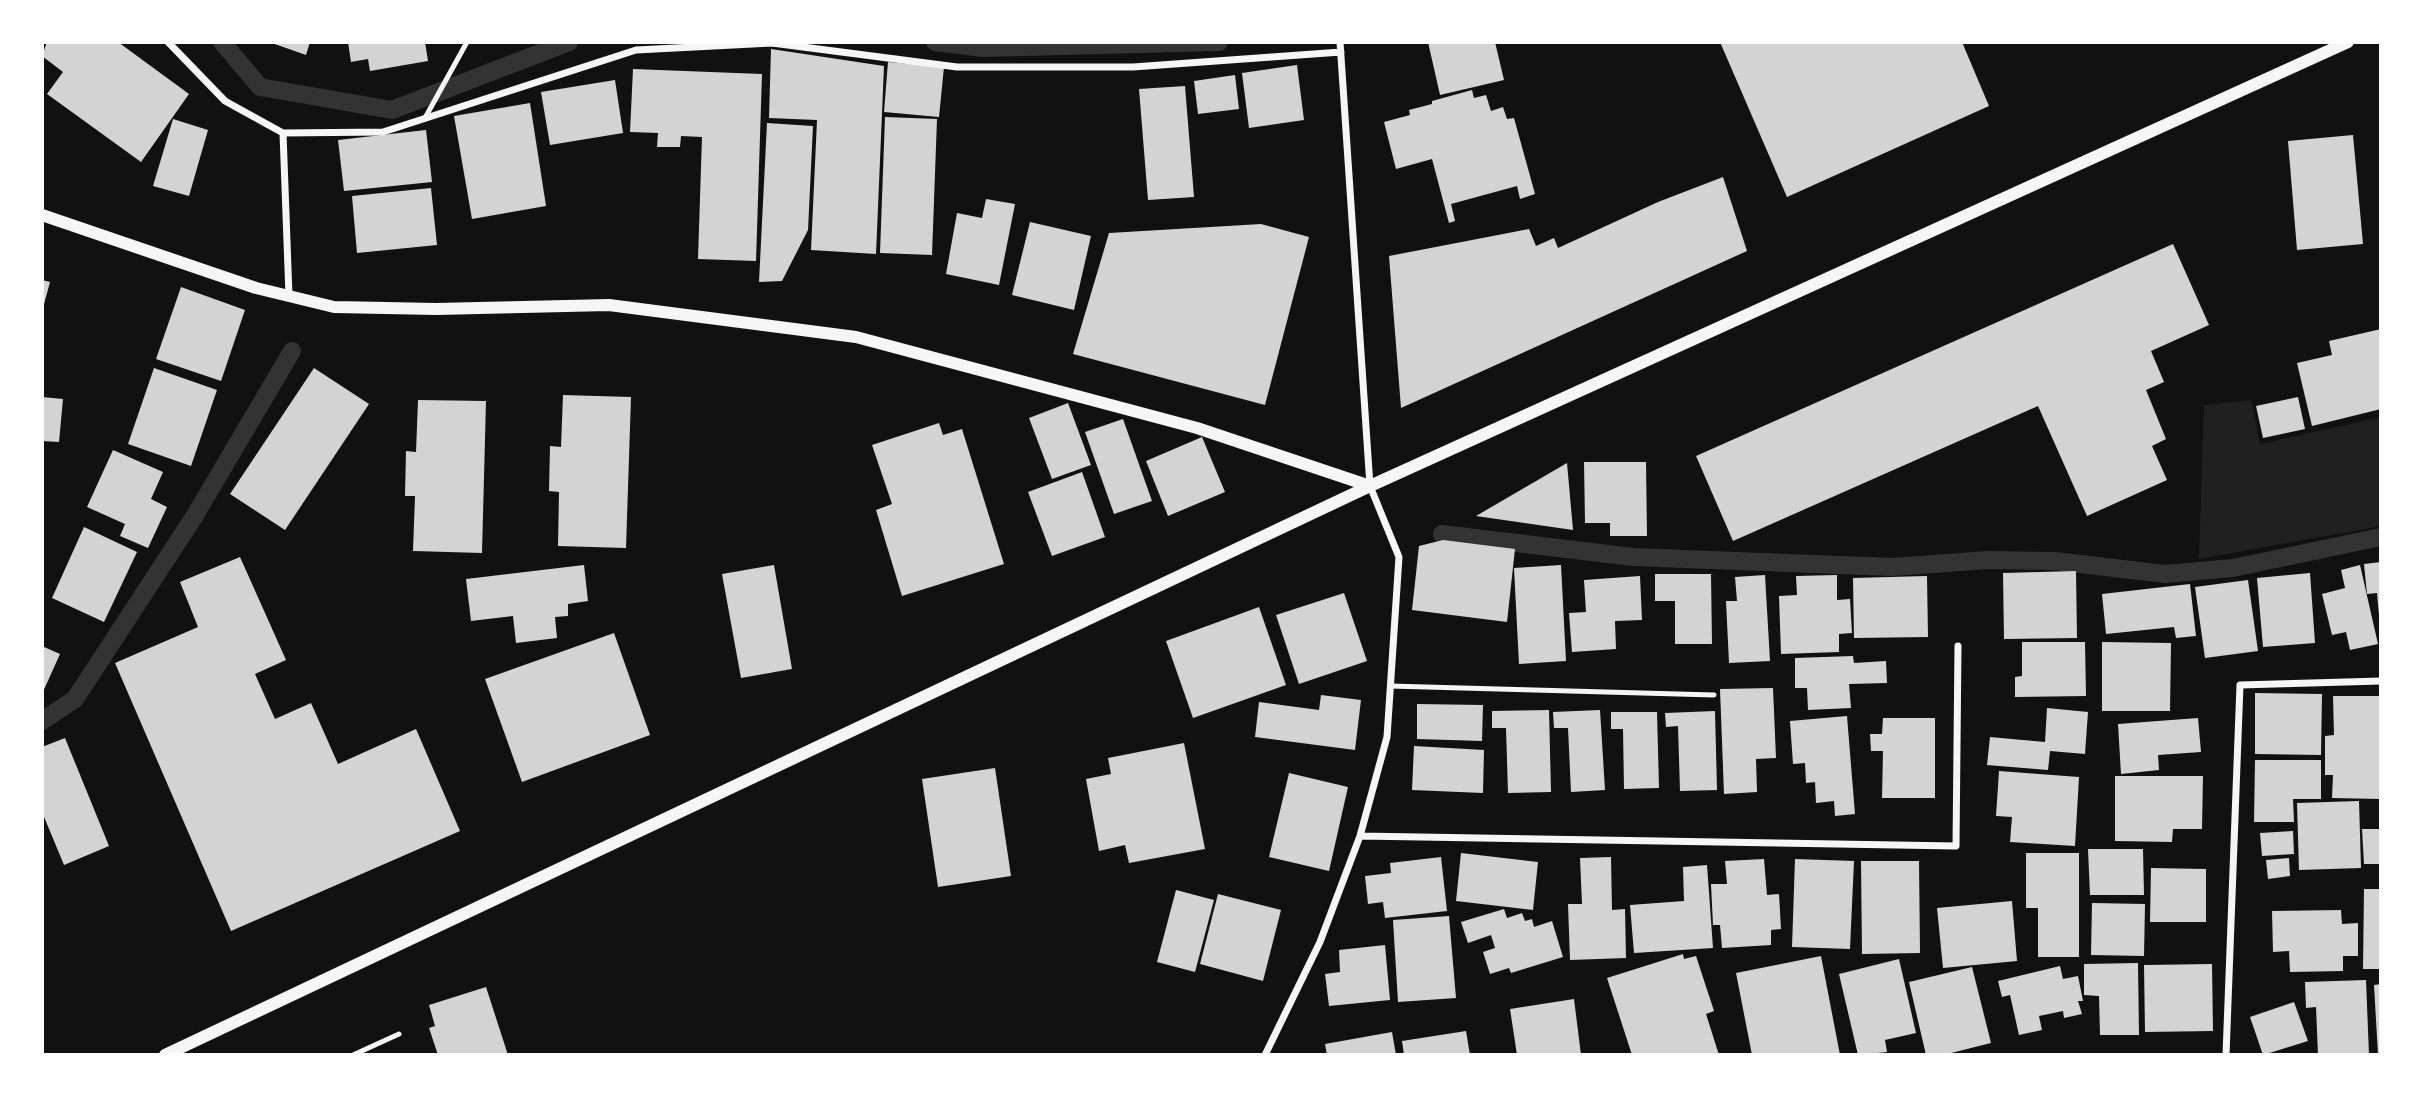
<!DOCTYPE html>
<style>
body{margin:0}
#map{position:relative;width:2423px;height:1097px;overflow:hidden;background:#111;font-family:"PT Sans",sans-serif}
canvas{display:block}
.frame{position:absolute;inset:0;border:44px solid #fff;pointer-events:none}
</style>
<div id="map">
<canvas width="2423" height="1097"></canvas>
<div class="frame"></div>
</div>
<script>
const c = document.querySelector('canvas').getContext('2d');
c.lineJoin = 'round';
function fillPath(path, color) { c.fillStyle = color; c.fill(path, 'evenodd'); }
const poly = rows => new Path2D(rows.map(r => 'M' + r).join(''));
function strokePath(path, color, width, dash) { c.strokeStyle = color; c.lineWidth = width; c.lineCap = dash ? 'butt' : 'round'; c.setLineDash(dash || []); c.stroke(path); }
fillPath(poly([
 [2251,400,2260,444,2381,417,2381,526,2199,559,2204,405]
]), '#202020');
strokePath(poly([
 [222,42,260,87,392,110,569,42],
 [935,42,983,48,1219,42],
 [1442,534,1633,557,1892,567,1988,560,2055,561,2165,574,2233,568,2381,537],
 [42,721,75,699,194,517,292,351]
]), '#333', 18);
fillPath(poly([
 [47,42,118,42,189,94,141,162,47,94,63,72,42,56],
 [269,42,310,42,306,55],
 [348,42,425,42,428,61,370,71,368,59,351,62],
 [1428,42,1495,42,1504,80,1440,95],
 [1720,42,1962,42,1989,106,1787,197],
 [771,49,884,66,876,254,811,250,817,120,769,118],
 [888,62,944,67,939,117,884,112],
 [1297,65,1304,120,1249,128,1242,73],
 [633,69,762,74,756,261,698,259,702,137,681,136,680,147,657,147,658,133,630,132],
 [1235,75,1239,109,1198,114,1194,81],
 [615,80,623,133,550,145,541,92],
 [1185,86,1194,197,1148,200,1139,89],
 [1472,90,1474,98,1486,95,1491,111,1503,107,1507,119,1514,118,1535,194,1520,199,1517,186,1451,204,1455,221,1449,223,1432,159,1396,169,1384,122,1410,115,1409,110,1432,104,1432,101],
 [530,103,546,206,472,219,454,116],
 [885,117,937,119,932,255,880,253],
 [173,119,208,130,189,196,153,186],
 [767,123,813,126,808,230,782,281,759,282],
 [426,130,432,182,344,191,338,140],
 [2353,135,2363,244,2297,250,2288,141],
 [1723,177,1747,251,1401,408,1389,256,1529,229,1536,246,1554,238,1558,248,1658,202],
 [431,188,437,245,357,253,352,196],
 [986,199,1015,204,999,285,946,274,957,213,982,218],
 [1030,222,1091,236,1074,310,1012,295],
 [1261,224,1309,237,1265,405,1073,354,1109,233],
 [2173,244,2209,325,2151,351,2164,382,2146,390,2166,439,2152,446,2167,480,2087,516,2038,406,1733,541,1696,456],
 [42,280,50,282,43,308,42,308],
 [181,287,245,310,221,381,156,359],
 [2381,329,2381,409,2312,426,2297,363,2332,355,2329,341],
 [154,368,217,390,191,466,128,444],
 [314,368,369,404,285,530,230,494],
 [563,395,631,397,626,548,558,546,559,492,549,491,550,446,561,447],
 [42,397,63,399,59,442,42,441],
 [2298,397,2305,429,2263,438,2256,406],
 [418,400,486,401,482,553,413,551,415,496,405,496,406,451,416,452],
 [1068,403,1091,465,1052,479,1029,418],
 [1123,419,1152,501,1114,514,1085,432],
 [939,423,943,435,962,429,1004,564,902,596,876,510,892,504,872,445],
 [1202,437,1225,492,1168,516,1146,461],
 [113,450,163,472,151,499,167,507,148,548,120,536,125,524,87,507],
 [1584,462,1646,462,1647,536,1610,536,1610,523,1585,523],
 [1567,463,1573,530,1476,516],
 [1082,472,1105,537,1052,556,1028,492],
 [84,527,137,552,104,622,52,598],
 [1443,540,1515,549,1507,622,1412,610,1419,546],
 [240,557,286,660,255,674,275,719,311,703,338,764,416,729,460,831,231,931,115,663,198,627,180,582],
 [2381,562,2381,614,2379,615,2377,593,2367,594,2364,564],
 [584,565,588,601,568,604,568,616,555,617,557,638,516,643,513,616,471,621,466,579],
 [774,565,792,669,741,678,722,574],
 [1561,565,1566,661,1519,664,1514,568],
 [2360,565,2378,644,2350,650,2346,632,2332,635,2322,594,2345,588,2341,570],
 [2076,571,2077,638,2004,639,2003,573],
 [2310,573,2315,643,2263,647,2257,578],
 [1655,574,1711,574,1712,644,1675,644,1675,601,1655,601],
 [1765,575,1770,661,1729,663,1726,601,1737,601,1735,577],
 [1837,575,1837,600,1850,599,1852,633,1839,634,1839,652,1781,654,1779,596,1797,595,1796,576],
 [1640,576,1642,620,1615,621,1616,649,1572,652,1569,613,1586,612,1584,580],
 [1927,576,1928,637,1854,638,1853,578],
 [2248,580,2258,651,2205,658,2195,587],
 [2190,584,2196,636,2176,638,2174,627,2106,634,2102,594],
 [1344,593,1367,661,1299,684,1276,615],
 [1259,607,1286,685,1193,718,1166,641],
 [614,633,650,735,522,782,485,679],
 [2022,642,2085,642,2086,696,2015,697,2015,677,2022,676],
 [2102,642,2171,643,2170,711,2102,711],
 [42,646,60,654,42,694],
 [1853,656,1854,663,1886,661,1887,683,1849,684,1851,708,1808,710,1807,688,1795,688,1795,658],
 [1773,688,1776,758,1756,759,1757,792,1724,794,1720,689],
 [2255,693,2322,694,2321,755,2255,754],
 [1321,695,1361,700,1355,750,1255,737,1259,702,1319,710],
 [2333,696,2381,696,2381,799,2332,798,2333,775,2325,775,2325,736,2334,735],
 [1417,704,1483,705,1482,741,1417,739],
 [2047,708,2088,712,2085,754,2050,751,2048,770,1987,765,1990,737,2045,742],
 [1549,710,1551,792,1508,793,1506,728,1492,728,1492,711],
 [1600,710,1605,790,1571,792,1568,728,1554,728,1553,712],
 [1715,711,1717,790,1680,791,1678,726,1666,727,1665,713],
 [1611,712,1657,712,1659,788,1624,789,1623,729,1611,729],
 [1847,716,1855,814,1835,816,1834,801,1816,803,1815,782,1806,783,1805,763,1793,764,1790,721],
 [1883,718,1935,718,1935,798,1882,798,1883,751,1871,751,1870,734,1882,734],
 [2198,718,2201,752,2158,755,2159,770,2121,774,2118,724],
 [65,738,109,846,64,865,42,812,42,747],
 [1184,743,1205,849,1129,863,1125,845,1099,851,1086,779,1111,774,1108,758],
 [1414,746,1484,750,1483,793,1412,790],
 [2255,760,2321,760,2321,799,2293,799,2294,822,2254,822],
 [995,768,1011,876,938,887,922,779],
 [1999,771,2079,777,2075,846,2010,842,2012,817,1996,816],
 [1289,773,1348,787,1329,871,1269,857],
 [2115,776,2203,776,2202,829,2173,829,2172,842,2115,841],
 [2359,801,2361,868,2299,870,2297,803],
 [2362,829,2381,829,2381,864,2364,864],
 [2293,831,2294,854,2262,856,2260,833],
 [2088,849,2143,849,2144,895,2090,895],
 [1461,853,1538,862,1533,910,1456,901],
 [2026,853,2079,853,2079,957,2038,957,2038,908,2026,908],
 [1441,857,1447,911,1385,918,1383,902,1368,904,1365,876,1391,873,1390,863],
 [1611,857,1612,910,1625,909,1626,958,1570,960,1568,904,1582,904,1580,858],
 [2289,858,2290,876,2268,879,2266,860],
 [1764,859,1767,895,1779,894,1781,929,1771,930,1771,945,1722,948,1720,925,1713,925,1711,884,1727,884,1725,861],
 [1795,859,1854,861,1850,949,1792,947],
 [1861,861,1919,861,1920,953,1862,954],
 [1707,865,1713,948,1634,953,1630,905,1684,901,1683,867],
 [2151,868,2206,869,2206,922,2150,922],
 [2364,889,2381,889,2381,969,2363,969],
 [1176,890,1214,900,1195,972,1157,962],
 [1218,894,1281,910,1263,981,1200,964],
 [2012,901,2017,961,1943,968,1937,908],
 [2092,903,2145,904,2144,956,2091,955],
 [1504,909,1507,918,1522,913,1525,921,1532,919,1534,927,1552,921,1563,957,1511,973,1509,968,1490,974,1483,952,1495,948,1491,935,1468,943,1461,922],
 [2341,910,2342,924,2358,923,2358,956,2343,956,2343,971,2290,972,2289,951,2273,952,2272,911],
 [1449,916,1456,998,1398,1002,1393,920],
 [1385,945,1390,1000,1329,1006,1325,974,1340,972,1339,950],
 [1683,954,1684,959,1696,956,1714,1011,1706,1014,1719,1055,1632,1055,1607,978],
 [1821,956,1840,1055,1752,1055,1736,973],
 [1899,959,1916,1033,1885,1040,1887,1052,1858,1055,1839,974],
 [2138,963,2139,1035,2100,1035,2099,996,2084,995,2084,964],
 [2212,964,2213,1031,2145,1032,2144,965],
 [2060,966,2063,979,2078,976,2083,1001,2078,1001,2082,1014,2064,1018,2063,1011,2039,1016,2042,1030,2019,1035,2010,995,2002,997,1998,981],
 [1972,967,1991,1043,1943,1055,1926,1055,1909,982],
 [2366,980,2369,1055,2318,1055,2316,1007,2306,1008,2305,982],
 [2381,984,2381,1055,2378,1055,2374,985],
 [486,987,508,1055,438,1055,429,1028,435,1026,429,1005],
 [1574,999,1581,1055,1517,1055,1510,1009],
 [2294,1002,2308,1041,2263,1055,2250,1017],
 [1466,1031,1470,1055,1404,1055,1402,1041],
 [1392,1032,1396,1055,1327,1055,1325,1044]
]), '#d3d3d3');
strokePath(poly([
 [425,118,467,42],
 [1390,686,1714,695],
 [353,1055,399,1034]
]), '#f5f5f5', 5);
strokePath(poly([
 [168,42,225,101,283,133,383,132,636,50,772,43,957,67,1133,67,1341,52],
 [283,133,289,296],
 [1360,836,1956,846,1958,646],
 [1265,1055,1320,942,1360,836,1387,737,1399,557,1370,486,1340,42],
 [2226,1055,2240,685,2381,681]
]), '#f5f5f5', 7);
strokePath(poly([
 [42,215,256,288,334,307,436,309,609,305,856,337,1197,428,1370,486],
 [165,1055,1370,486,2348,42]
]), '#f5f5f5', 12);
</script>
